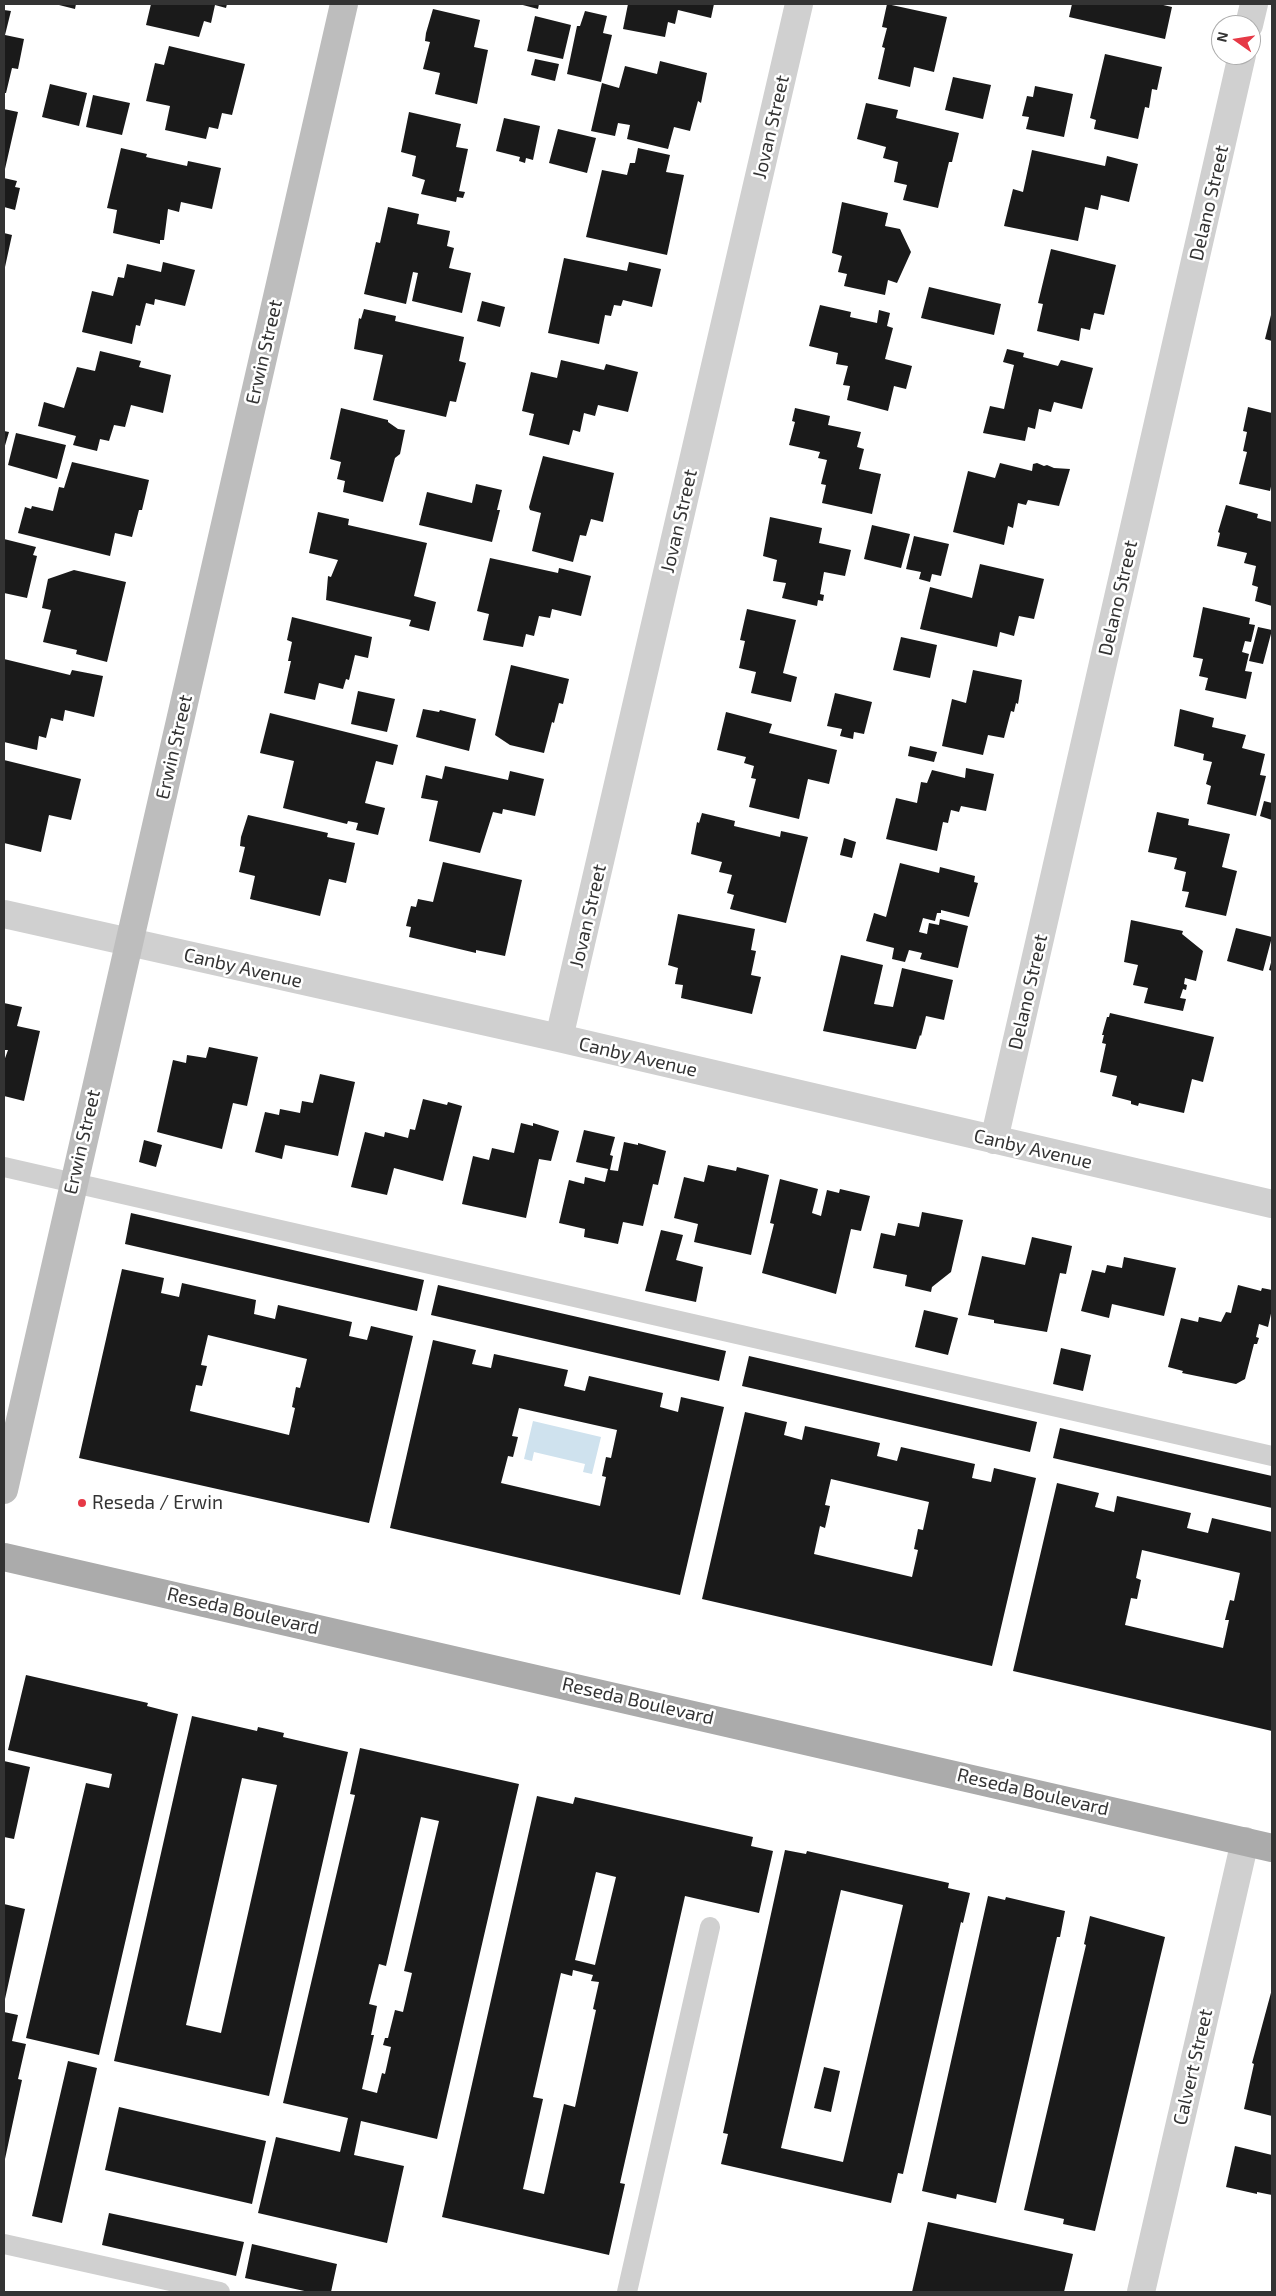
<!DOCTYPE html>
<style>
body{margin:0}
#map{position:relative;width:1276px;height:2296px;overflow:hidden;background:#fff;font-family:"Exo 2",sans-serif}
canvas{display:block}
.frame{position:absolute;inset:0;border:5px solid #333;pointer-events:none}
.north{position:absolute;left:1211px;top:15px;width:50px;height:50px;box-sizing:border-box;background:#fff;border:1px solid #adadad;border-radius:50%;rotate:283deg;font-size:14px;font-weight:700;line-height:20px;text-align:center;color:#333}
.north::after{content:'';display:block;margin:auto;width:18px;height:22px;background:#e63946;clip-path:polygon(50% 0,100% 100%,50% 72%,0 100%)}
</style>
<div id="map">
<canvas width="1276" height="2296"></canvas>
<div class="frame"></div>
<div class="north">N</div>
</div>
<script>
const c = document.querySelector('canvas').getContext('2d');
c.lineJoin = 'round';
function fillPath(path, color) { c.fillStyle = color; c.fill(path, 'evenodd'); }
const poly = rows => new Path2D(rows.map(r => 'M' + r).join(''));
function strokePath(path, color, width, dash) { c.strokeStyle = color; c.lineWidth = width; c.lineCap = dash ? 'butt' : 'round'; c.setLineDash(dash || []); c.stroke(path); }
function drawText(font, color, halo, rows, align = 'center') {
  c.font = font + ' "Exo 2",sans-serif'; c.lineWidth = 5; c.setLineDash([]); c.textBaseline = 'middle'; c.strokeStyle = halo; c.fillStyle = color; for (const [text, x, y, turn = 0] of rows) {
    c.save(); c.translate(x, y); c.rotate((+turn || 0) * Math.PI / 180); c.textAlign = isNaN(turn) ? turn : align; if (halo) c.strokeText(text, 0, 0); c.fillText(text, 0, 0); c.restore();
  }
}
fillPath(poly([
 [533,1421,601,1437,592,1474,583,1472,585,1464,534,1452,532,1461,524,1459]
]), '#cfe2ee');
fillPath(poly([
 [55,4,76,4,75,9],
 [151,4,227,4,226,8,215,5,211,23,204,21,199,37,146,25],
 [519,4,539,4,538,9],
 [628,4,714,4,711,18,678,10,675,24,668,22,665,37,623,29],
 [887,4,947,17,934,72,914,67,910,87,878,79,885,48,882,47,887,28,882,27],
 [1072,4,1159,4,1172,7,1165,39,1069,17],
 [433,9,480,20,474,47,488,50,477,104,435,94,440,73,423,69,430,42,425,41,426,33],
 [4,10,11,11,5,35,24,39,18,69,12,68,6,93,4,93],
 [585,11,607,16,603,33,612,35,601,82,567,74,577,26,580,26],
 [535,16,571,25,563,59,527,51],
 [169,46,245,64,232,115,222,113,218,129,209,127,206,139,165,130,170,106,146,101,155,63,164,65],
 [1105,54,1162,67,1157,90,1152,89,1149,108,1145,107,1138,139,1094,129,1096,120,1090,118],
 [535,59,559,64,555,81,531,75],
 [660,61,707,73,701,103,698,101,690,131,674,127,668,149,627,139,630,125,618,123,615,136,591,131,602,83,619,88,625,66,657,74],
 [953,77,991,85,983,119,945,110],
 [50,84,87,93,79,126,42,117],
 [1035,86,1073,94,1064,137,1026,129,1029,117,1022,116,1027,96,1033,97],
 [93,95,130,103,122,135,86,127],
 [866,103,898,110,896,118,959,133,952,162,949,162,938,208,903,200,907,185,894,182,898,162,883,158,886,147,857,139],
 [4,109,18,112,5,169,4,169],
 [409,112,461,124,456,147,468,149,459,191,465,192,463,198,457,197,456,202,421,194,425,180,412,176,416,156,401,152],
 [504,118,540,126,533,160,526,158,525,163,519,161,520,157,496,151],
 [558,129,596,138,587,173,549,163],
 [121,148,147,154,146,157,187,166,188,161,221,168,212,209,181,202,179,212,168,209,164,240,160,240,160,244,113,233,117,210,107,208],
 [638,148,670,155,666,172,684,175,667,255,586,237,602,170,627,175,630,163,635,163],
 [1032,150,1105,166,1107,156,1138,164,1129,202,1101,195,1098,210,1085,207,1078,241,1004,226,1013,189,1023,192],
 [4,178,17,181,15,187,20,188,15,210,4,207],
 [842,202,888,213,885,226,900,229,911,252,897,283,888,280,885,295,844,286,847,274,838,272,842,256,832,253],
 [388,207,419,214,417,224,450,231,447,246,454,248,449,268,471,273,462,313,412,301,418,273,413,272,406,304,364,294,376,242,380,243],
 [4,233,12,235,5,267,4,267],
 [1051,249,1116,265,1104,315,1094,313,1090,330,1081,328,1079,341,1037,331,1043,304,1038,303],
 [564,258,627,271,629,262,661,269,652,307,623,300,621,306,614,305,611,316,605,315,599,344,548,333],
 [163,262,195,270,185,306,155,299,154,305,146,303,140,326,136,325,132,344,82,332,92,291,113,296,118,277,124,278,127,264,161,272],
 [929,287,1001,304,994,335,921,318],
 [482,301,505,307,500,327,477,321],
 [820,305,851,312,850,317,877,323,879,310,890,313,887,326,893,328,885,359,912,366,906,389,894,386,888,411,847,400,850,386,843,385,848,366,836,364,838,353,809,346],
 [364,309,396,316,395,321,464,337,459,361,466,363,456,402,450,401,446,417,373,400,383,355,354,349,359,318,361,319],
 [1272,311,1272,341,1265,339],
 [1007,349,1024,353,1023,357,1058,366,1061,360,1093,368,1082,409,1054,402,1051,412,1039,409,1035,429,1028,427,1025,441,983,433,990,406,1004,409,1014,365,1003,362],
 [100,351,141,361,139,367,171,375,163,413,131,405,125,427,114,425,109,441,100,439,97,451,73,445,76,436,38,426,44,402,64,408,77,367,95,371],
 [561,360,604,370,606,364,638,372,628,412,598,405,595,416,584,413,580,432,573,430,569,445,529,435,534,414,522,411,531,372,557,378],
 [1248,407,1272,413,1272,482,1270,491,1239,484,1247,452,1243,451,1247,432,1243,431],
 [341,408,388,420,388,422,398,429,405,430,400,454,395,458,383,502,343,492,345,481,337,479,341,462,330,459],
 [795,408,830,416,828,425,861,432,857,447,864,449,859,469,881,474,872,514,822,503,826,485,821,484,827,460,818,458,820,452,789,445,795,422,792,421],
 [4,431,9,432,4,449],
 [16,433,66,445,57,479,8,465],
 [543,456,614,473,603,522,591,519,586,536,580,535,573,562,532,551,541,513,530,510,529,507],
 [72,462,149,480,142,510,139,510,132,537,115,533,110,556,18,533,25,507,31,509,32,506,53,511,59,487,64,488],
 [1000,463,1032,471,1033,464,1037,463,1044,466,1047,465,1054,468,1070,469,1059,506,1028,500,1026,505,1018,503,1013,528,1008,526,1004,545,953,532,968,471,995,478],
 [476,484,502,490,497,510,500,510,492,542,419,525,427,492,472,503],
 [1226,505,1258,514,1257,518,1272,522,1272,606,1255,601,1258,587,1252,585,1256,566,1244,563,1247,553,1217,546,1220,533,1218,532],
 [318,512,349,519,348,525,427,543,414,596,436,602,429,631,409,626,411,620,326,600,328,576,331,577,338,560,309,553],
 [770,517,822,528,819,543,851,550,845,576,824,572,820,594,824,595,823,601,818,600,817,606,782,598,786,583,773,581,777,560,763,556],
 [872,525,910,534,901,568,864,559],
 [914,536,949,544,941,576,932,574,930,582,919,579,921,572,906,569],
 [4,539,36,547,33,555,37,556,27,598,4,593],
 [490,558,558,573,559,568,591,576,581,616,552,609,550,618,539,616,534,636,526,634,523,647,483,640,489,614,477,611],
 [980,564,1044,579,1034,619,1019,616,1014,636,1000,632,997,647,920,629,930,587,972,598],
 [74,570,126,582,107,662,76,654,77,650,43,642,51,610,42,608,48,579],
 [1203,607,1250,618,1249,624,1255,625,1251,642,1245,641,1242,652,1249,654,1245,671,1252,672,1246,699,1205,690,1208,678,1199,676,1203,659,1193,657],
 [747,609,796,620,783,673,797,677,791,702,751,693,756,672,739,668,745,641,740,640],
 [292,617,372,637,368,658,355,655,349,680,346,679,343,689,319,683,315,700,284,693,291,661,288,661,292,642,287,640],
 [1258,627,1272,630,1263,664,1249,661],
 [901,637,937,645,930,678,893,670],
 [4,659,70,675,72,670,103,676,94,717,65,710,63,721,51,718,46,738,39,736,37,750,4,742],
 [511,665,569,679,563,704,559,703,554,723,552,722,544,753,510,745,495,735],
 [973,670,1022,680,1018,704,1016,703,1014,712,1011,711,1004,738,988,735,983,755,942,746,952,699,966,703],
 [358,691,395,699,387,732,351,724],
 [835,693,872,702,864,734,854,732,853,739,840,736,842,729,827,726],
 [423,709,439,712,440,710,476,719,469,751,416,737],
 [1180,709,1214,718,1212,727,1246,735,1242,748,1265,754,1260,775,1266,776,1256,816,1207,804,1211,786,1206,784,1212,762,1203,760,1204,754,1174,746],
 [726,712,772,724,769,733,837,750,829,784,808,779,799,819,749,807,756,779,751,778,754,766,744,763,746,757,717,750],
 [270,713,398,745,393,765,376,761,365,803,385,808,378,835,356,830,358,823,348,821,347,824,283,808,294,761,260,753],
 [910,746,937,752,934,762,908,756],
 [4,760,81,779,71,820,49,815,41,852,4,843],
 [445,766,508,780,510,771,544,779,535,816,503,809,502,814,493,812,480,853,429,841,438,801,421,798,426,775,442,779],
 [966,768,994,774,986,811,961,806,959,812,951,810,948,823,943,822,937,851,886,839,896,798,917,803,921,782,927,783,932,770,965,778],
 [1264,801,1272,803,1272,820,1260,816],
 [1157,812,1189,819,1188,825,1230,834,1222,867,1237,871,1226,916,1185,907,1189,892,1182,891,1186,872,1174,869,1177,858,1148,852],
 [702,813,735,821,734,826,780,837,781,831,808,837,786,923,730,909,734,895,727,893,732,875,719,872,722,862,691,854,697,822,699,823],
 [248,815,328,833,327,837,355,843,346,883,329,879,320,916,250,899,255,876,239,872,245,847,240,846,241,837],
 [844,838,856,842,852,858,840,855],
 [443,862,522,880,505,956,476,950,476,953,409,937,411,927,406,926,411,906,416,907,418,899,433,902],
 [900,863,939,873,940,867,975,876,974,882,978,883,969,917,941,910,941,913,937,913,935,921,923,918,919,932,927,934,929,923,939,925,940,919,968,926,958,968,920,959,922,953,909,950,905,962,892,959,894,948,866,941,874,913,886,917],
 [678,914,755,929,751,950,756,951,751,975,761,977,752,1014,681,998,683,985,675,984,678,968,668,965],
 [1131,920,1183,931,1182,934,1203,951,1196,981,1185,978,1184,984,1187,985,1186,990,1183,989,1180,998,1186,999,1183,1011,1144,1003,1148,988,1133,985,1138,965,1124,962],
 [1236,928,1272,937,1263,971,1227,961],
 [841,955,883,965,874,1004,880,1005,893,1007,902,968,953,980,944,1020,926,1016,921,1036,920,1035,916,1049,914,1049,823,1031],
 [1272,959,1272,971,1269,970],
 [4,1003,22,1007,17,1026,40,1031,24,1101,4,1096,4,1061,8,1050,4,1050],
 [1110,1013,1214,1037,1203,1082,1192,1079,1184,1113,1139,1103,1138,1106,1131,1104,1131,1101,1112,1096,1117,1076,1100,1072,1106,1044,1102,1043,1104,1035,1102,1035,1107,1017,1109,1017],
 [209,1047,258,1057,247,1106,233,1103,222,1149,157,1132,173,1060,186,1063,187,1055,206,1058],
 [320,1074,355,1082,338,1156,285,1145,282,1159,255,1152,265,1112,279,1115,280,1109,300,1113,302,1101,313,1103],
 [423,1099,447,1105,448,1102,462,1106,443,1181,394,1168,387,1195,351,1187,365,1132,384,1137,385,1132,408,1138,410,1129,415,1130],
 [521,1123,533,1126,533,1123,559,1131,551,1161,539,1159,526,1218,462,1204,473,1156,489,1160,492,1148,514,1153],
 [584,1130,615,1137,610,1155,613,1156,610,1170,618,1171,624,1142,638,1145,638,1143,666,1151,658,1185,653,1184,643,1226,623,1222,618,1244,584,1237,585,1229,559,1223,569,1180,584,1184,585,1177,605,1182,608,1169,576,1162],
 [144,1140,162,1145,156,1167,139,1162],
 [708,1165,736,1171,737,1167,769,1175,751,1255,694,1242,698,1224,674,1218,684,1177,704,1182],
 [780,1179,818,1189,812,1213,821,1216,827,1190,839,1193,840,1189,870,1196,861,1231,851,1229,836,1294,762,1273,774,1224,770,1223],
 [922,1212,963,1220,951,1272,932,1287,931,1292,905,1286,907,1275,873,1268,881,1233,895,1236,898,1223,919,1227],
 [131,1213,424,1280,417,1311,125,1244],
 [661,1230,683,1235,676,1260,703,1267,696,1302,645,1291],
 [1032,1237,1072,1246,1066,1274,1060,1273,1047,1332,994,1323,994,1320,968,1315,982,1256,1025,1265],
 [1124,1257,1176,1268,1164,1316,1112,1304,1109,1318,1081,1311,1092,1270,1105,1273,1107,1265,1122,1268],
 [122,1269,164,1278,161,1293,179,1297,182,1283,256,1300,254,1314,275,1319,278,1305,352,1322,349,1336,367,1340,371,1326,413,1336,369,1523,79,1458],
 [208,1335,307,1359,300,1388,296,1387,292,1407,295,1408,289,1435,190,1411,196,1385,202,1386,207,1366,201,1365],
 [438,1285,726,1351,719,1381,431,1315],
 [1238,1285,1261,1291,1262,1288,1272,1290,1272,1309,1268,1327,1259,1324,1256,1337,1259,1338,1257,1344,1254,1344,1245,1379,1236,1384,1182,1373,1183,1371,1168,1367,1181,1318,1198,1322,1199,1317,1221,1322,1226,1312,1231,1313],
 [924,1310,958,1318,948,1355,915,1347],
 [433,1340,476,1350,472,1364,491,1368,494,1354,568,1370,564,1386,585,1391,589,1376,663,1393,660,1407,678,1412,681,1397,724,1407,680,1595,390,1528],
 [519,1408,617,1430,611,1458,606,1457,602,1476,606,1477,600,1506,501,1483,508,1456,513,1457,518,1437,512,1436],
 [1061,1348,1091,1355,1083,1391,1053,1384],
 [749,1356,1037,1422,1030,1452,742,1386],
 [745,1412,787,1422,784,1435,802,1440,805,1426,880,1443,877,1456,897,1461,901,1447,975,1464,972,1478,991,1482,994,1468,1036,1478,992,1666,702,1599],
 [831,1479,929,1502,923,1530,918,1529,914,1549,918,1550,912,1577,814,1554,820,1526,825,1528,830,1506,825,1505],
 [1060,1428,1272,1476,1272,1508,1053,1458],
 [1057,1483,1099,1493,1095,1507,1114,1512,1117,1496,1191,1513,1187,1528,1208,1533,1212,1518,1272,1532,1272,1731,1013,1671],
 [1142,1550,1240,1573,1234,1601,1230,1600,1225,1620,1229,1620,1223,1648,1125,1625,1131,1598,1137,1599,1141,1580,1136,1578],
 [26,1675,148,1703,147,1706,178,1714,99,2055,26,2038,86,1783,109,1788,112,1774,8,1750],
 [192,1716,257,1731,258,1727,284,1733,283,1737,348,1752,269,2096,114,2061],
 [242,1778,277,1785,221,2033,186,2025],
 [360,1748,519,1784,437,2139,361,2121,354,2155,404,2166,387,2243,258,2213,276,2137,340,2152,348,2118,283,2103,355,1795,350,1794],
 [421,1817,439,1821,404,1971,412,1973,403,2012,395,2010,388,2038,385,2038,383,2045,391,2047,385,2074,382,2073,377,2093,362,2089,374,2035,371,2035,377,2006,369,2004,379,1964,386,1966],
 [4,1761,30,1767,14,1839,4,1837],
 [537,1796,573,1804,575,1797,753,1837,751,1846,773,1851,759,1913,685,1896,620,2183,625,2184,609,2255,442,2217],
 [596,1872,616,1877,595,1965,575,1960],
 [573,1970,593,1975,591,1981,599,1982,593,2009,596,2010,575,2107,564,2104,544,2194,523,2189,543,2099,533,2097,561,1973,572,1976],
 [785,1850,806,1854,807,1851,949,1883,948,1888,970,1893,963,1923,961,1922,903,2174,898,2173,891,2203,721,2164,728,2134,723,2133],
 [841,1890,903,1905,843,2162,781,2148],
 [988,1896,1005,1900,1006,1897,1065,1911,1060,1937,1057,1937,996,2203,957,2194,956,2199,922,2191],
 [4,1904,25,1909,5,1999,4,1999],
 [1090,1916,1165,1937,1095,2231,1063,2224,1064,2219,1024,2210,1086,1945,1084,1944],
 [1272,1989,1272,2116,1244,2109,1254,2064,1252,2063],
 [4,2012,18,2015,12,2041,26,2044,18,2079,22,2080,5,2159],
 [68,2061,97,2068,62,2223,32,2216],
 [824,2067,840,2071,831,2112,814,2108],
 [119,2107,266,2141,252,2204,105,2170],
 [1235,2146,1272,2155,1272,2195,1257,2192,1257,2194,1226,2187],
 [109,2213,244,2242,236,2276,102,2245],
 [928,2222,1073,2254,1064,2292,912,2292],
 [252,2244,337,2264,331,2292,309,2292,245,2278]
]), '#1a1a1a');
strokePath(poly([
 [4,1167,1272,1456],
 [4,2244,220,2292],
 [627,2292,710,1927]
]), '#d0d0d0', 20);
strokePath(poly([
 [1249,25,1254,4],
 [4,914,559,1038,1272,1204],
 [559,1038,799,4],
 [994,1140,1242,55],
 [1141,2292,1245,1841]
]), '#d0d0d0', 28);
strokePath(poly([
 [4,1490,344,4]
]), '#bdbdbd', 28);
strokePath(poly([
 [4,1557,1272,1848]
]), '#ababab', 28);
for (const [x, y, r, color] of [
 [82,1503,5,"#e63946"]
]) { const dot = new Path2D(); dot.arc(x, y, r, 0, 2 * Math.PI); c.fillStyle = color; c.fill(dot); strokePath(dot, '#fff', 2); }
drawText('19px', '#333', '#fff', [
 ["Jovan Street",771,127,-77],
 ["Delano Street",1209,203,-77],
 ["Erwin Street",264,352,-77],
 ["Jovan Street",679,521,-77],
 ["Delano Street",1118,598,-77],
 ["Erwin Street",174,747,-77],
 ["Jovan Street",588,916,-77],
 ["Canby Avenue",243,968,13],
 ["Delano Street",1028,992,-77],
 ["Canby Avenue",638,1057,13],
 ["Erwin Street",82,1142,-77],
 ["Canby Avenue",1033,1149,13],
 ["Reseda Boulevard",243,1611,13],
 ["Reseda Boulevard",638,1701,13],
 ["Reseda Boulevard",1033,1792,13],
 ["Calvert Street",1193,2067,-77]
]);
drawText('19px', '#333', '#fff', [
 ["Reseda / Erwin",92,1503]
], 'left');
</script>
